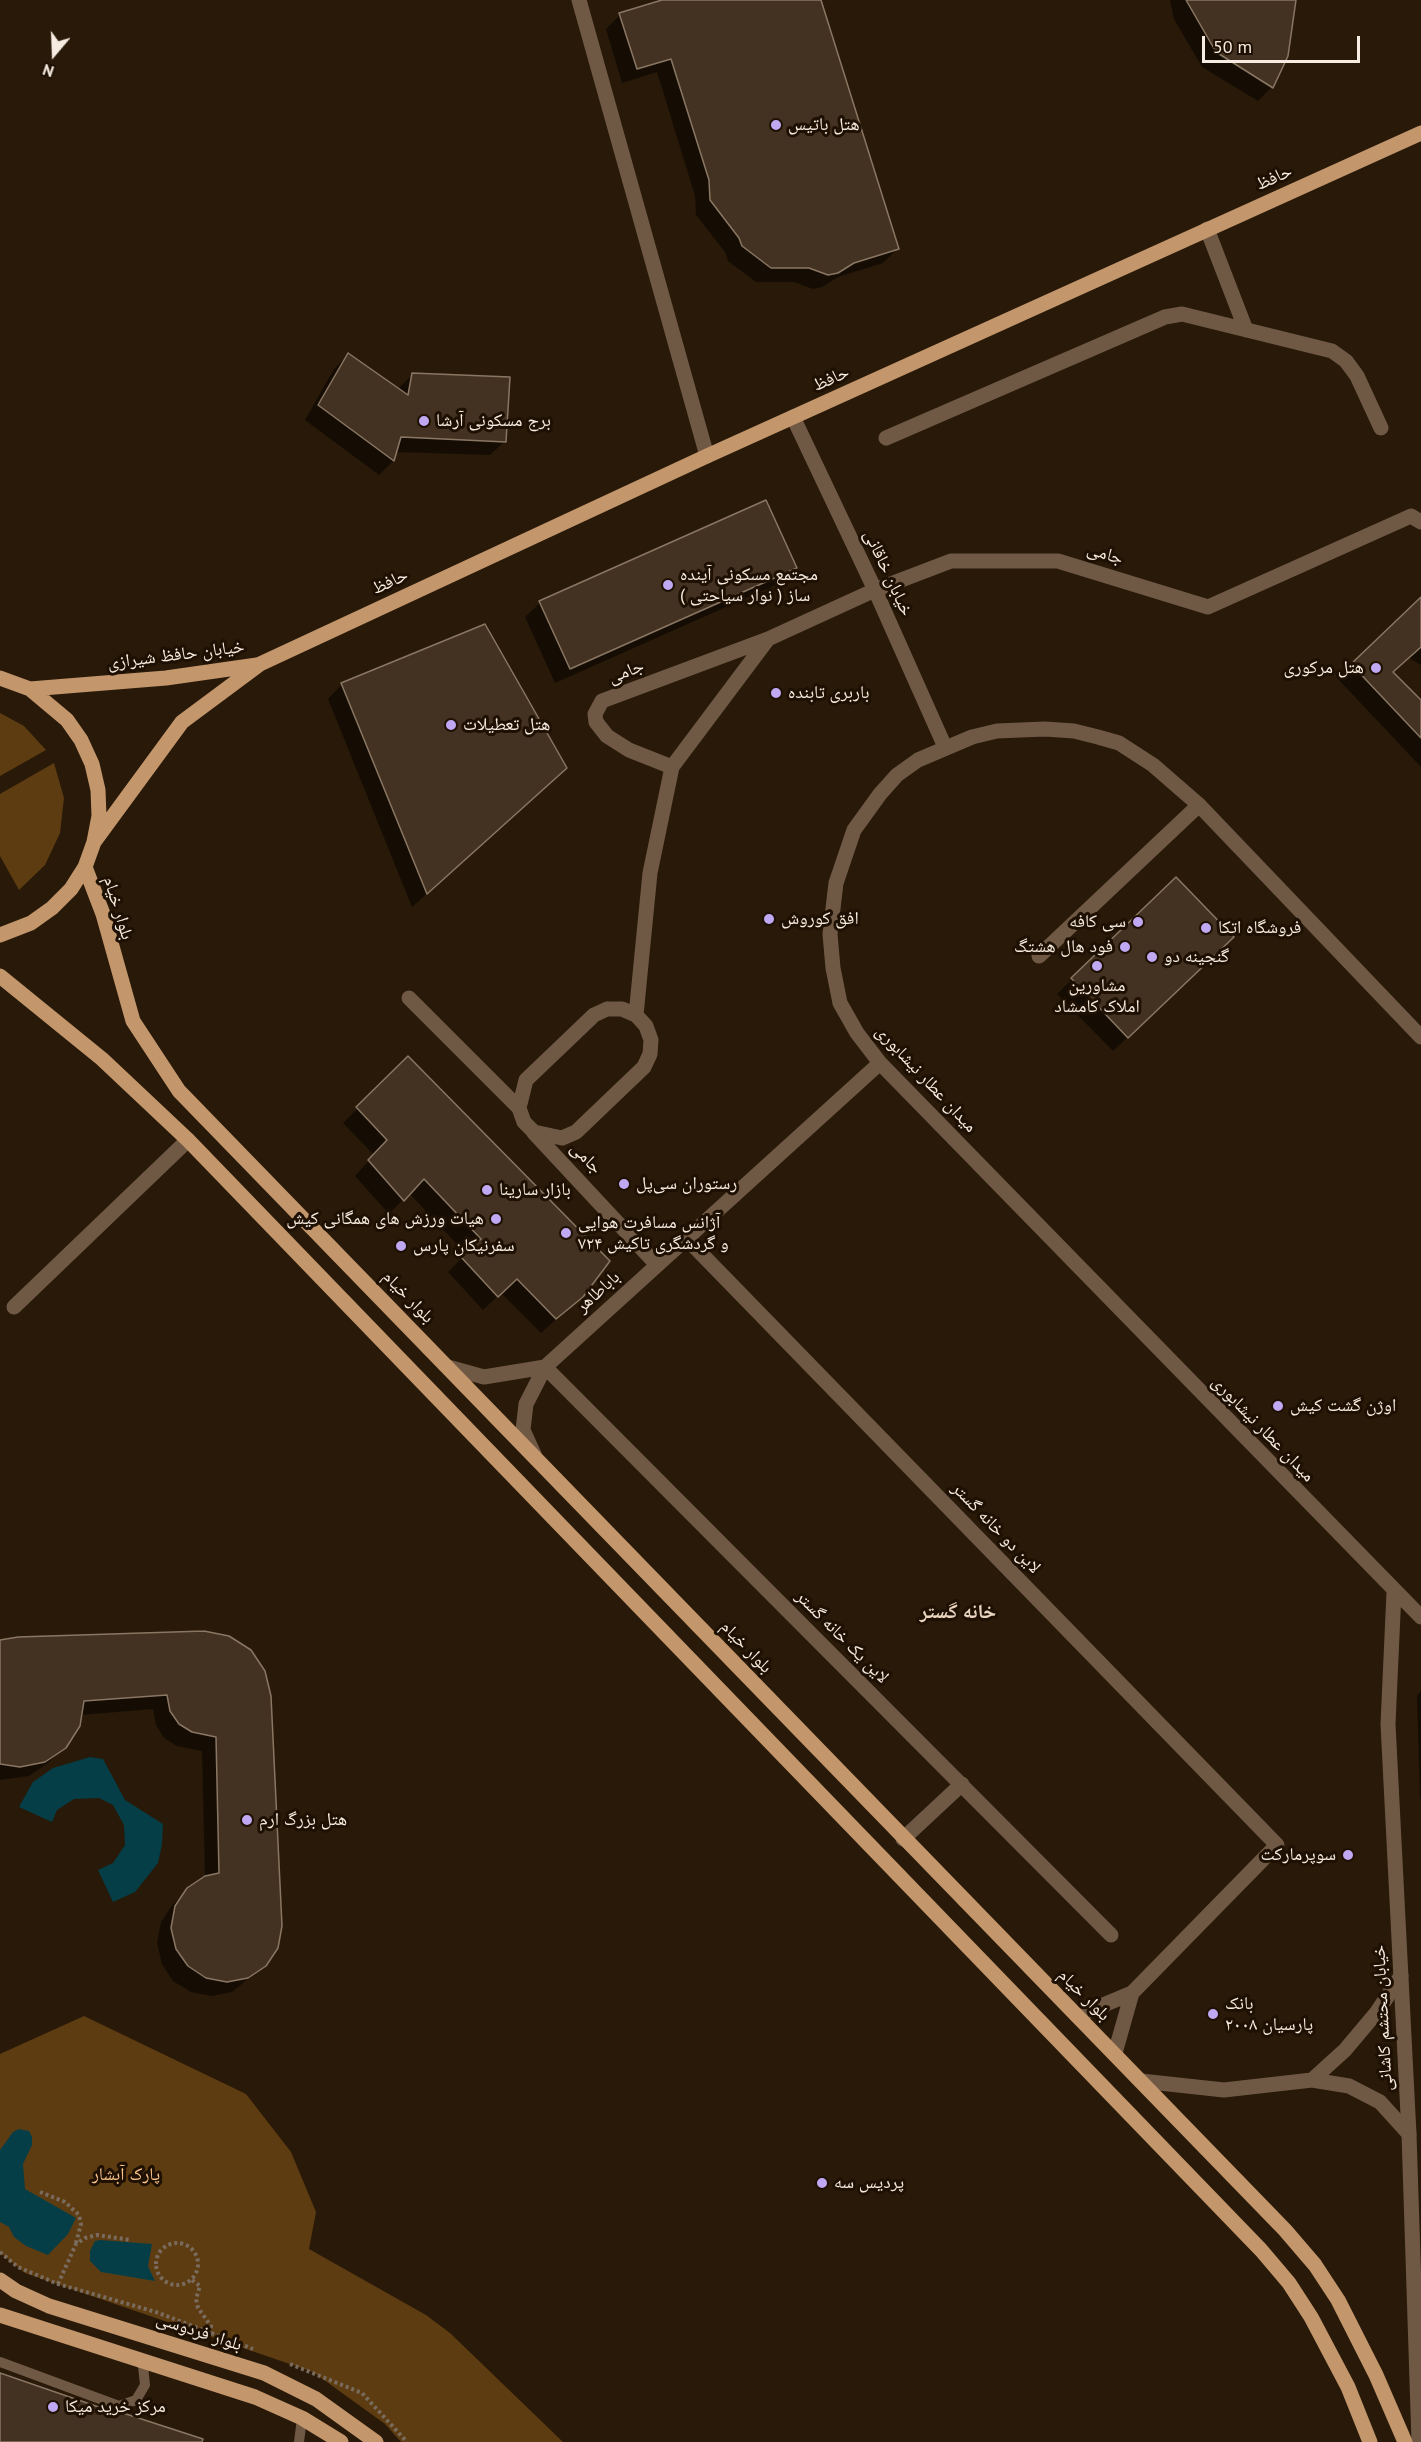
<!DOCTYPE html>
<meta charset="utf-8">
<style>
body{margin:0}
#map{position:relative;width:1421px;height:2442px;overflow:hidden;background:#281908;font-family:"PT Sans",sans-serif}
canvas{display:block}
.north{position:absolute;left:24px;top:24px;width:60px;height:60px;-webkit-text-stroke:4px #1e1002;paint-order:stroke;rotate:199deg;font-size:16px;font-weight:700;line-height:24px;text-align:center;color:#f7ece1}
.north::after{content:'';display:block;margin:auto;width:21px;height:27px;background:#f7ece1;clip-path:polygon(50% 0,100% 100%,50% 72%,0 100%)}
.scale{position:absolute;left:1202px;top:36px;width:158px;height:27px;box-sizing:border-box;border:3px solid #f7ece1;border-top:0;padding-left:8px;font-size:18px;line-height:21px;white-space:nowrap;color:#f7ece1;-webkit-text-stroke:4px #1e1002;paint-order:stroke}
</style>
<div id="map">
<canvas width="1421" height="2442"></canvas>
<div class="north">N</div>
<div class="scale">50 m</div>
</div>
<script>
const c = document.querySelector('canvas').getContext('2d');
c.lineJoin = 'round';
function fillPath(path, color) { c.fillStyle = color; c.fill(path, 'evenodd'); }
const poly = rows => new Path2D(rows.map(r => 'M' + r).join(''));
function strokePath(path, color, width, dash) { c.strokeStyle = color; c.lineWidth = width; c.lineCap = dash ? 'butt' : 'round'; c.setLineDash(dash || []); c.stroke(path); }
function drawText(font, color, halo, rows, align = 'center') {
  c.font = font + ' "PT Sans","Noto Naskh Arabic",sans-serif'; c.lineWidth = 6; c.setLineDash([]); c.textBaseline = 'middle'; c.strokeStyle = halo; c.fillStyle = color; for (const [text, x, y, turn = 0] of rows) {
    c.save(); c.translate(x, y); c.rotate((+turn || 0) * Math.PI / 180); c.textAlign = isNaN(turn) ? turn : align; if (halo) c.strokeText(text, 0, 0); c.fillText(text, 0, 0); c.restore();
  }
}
fillPath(poly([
 [0,713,24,726,46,750,0,776],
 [54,763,64,798,60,833,45,865,19,890,0,856,0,794],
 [84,2016,246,2094,291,2152,316,2212,309,2249,426,2315,450,2333,563,2442,401,2442,385,2424,313,2372,25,2273,0,2253,0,2054]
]), '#5e3c12');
fillPath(poly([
 [90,1757,103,1759,125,1800,163,1824,162,1844,158,1863,135,1892,113,1902,98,1870,113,1863,125,1845,124,1825,113,1805,99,1798,74,1799,57,1810,52,1822,19,1807,33,1782,53,1768],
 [19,2129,29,2131,32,2137,32,2145,23,2164,25,2189,76,2218,68,2234,48,2255,26,2246,14,2237,9,2227,0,2222,0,2150,13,2132],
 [100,2240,152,2244,148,2266,155,2281,101,2272,90,2261,90,2251,95,2241]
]), '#053e47');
fillPath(poly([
 [668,0,819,0,897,249,883,263,838,277,822,287,813,289,794,282,756,282,728,261,725,252,696,215,695,196,657,72,622,83,606,29,620,15],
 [1170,0,1295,0,1272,87,1258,101,1202,67,1174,19],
 [348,355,398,389,413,374,505,441,490,455,395,452,393,461,379,475,305,420,334,369],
 [795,568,780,583,555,683,525,617,540,603],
 [1421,599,1421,665,1409,658,1392,672,1421,702,1421,767,1338,679],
 [342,684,551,782,412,907,328,699],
 [1176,879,1218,951,1113,1051,1057,994],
 [408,1058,582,1296,541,1333,501,1293,483,1310,448,1272,466,1254,409,1193,389,1214,355,1176,374,1155,343,1123],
 [204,1633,265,1965,232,1992,212,1996,191,1992,173,1981,162,1964,157,1943,161,1922,173,1904,205,1877,202,1751,177,1746,164,1738,156,1725,153,1709,80,1715,64,1747,49,1762,29,1776,0,1780,0,1642],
 [1421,1691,1421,1799,1420,1799,1417,1696]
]), '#0007');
const building = poly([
 [662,0,821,0,899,249,854,263,838,273,828,275,809,268,771,268,742,246,739,238,710,200,709,180,671,59,637,69,619,13,662,0],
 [1186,0,1296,0,1288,56,1273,88,1216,52,1186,0],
 [348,353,408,395,412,373,510,377,506,442,401,437,394,461,318,405,348,353],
 [766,500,797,568,570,669,539,601,766,500],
 [1421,597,1421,647,1393,672,1421,700,1421,738,1351,664,1421,597],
 [485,624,567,768,427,894,341,683,485,624],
 [1176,877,1234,937,1128,1038,1071,978,1176,877],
 [408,1056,610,1261,583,1297,556,1319,517,1279,498,1297,461,1257,481,1239,424,1179,404,1201,368,1160,387,1140,356,1107,408,1056],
 [204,1631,229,1636,251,1650,265,1671,271,1696,282,1926,278,1948,266,1966,248,1978,227,1982,206,1978,188,1966,176,1949,171,1928,175,1906,187,1888,205,1876,219,1873,216,1737,192,1732,179,1724,170,1711,167,1695,84,1701,80,1726,66,1748,45,1762,20,1767,0,1764,0,1640,18,1637,204,1631],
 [0,2373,116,2413,123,2413,203,2439,202,2442,0,2442,0,2373]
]);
fillPath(building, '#433221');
strokePath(building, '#8a7763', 1.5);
strokePath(poly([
 [40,2192,65,2202,79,2215,81,2224,76,2243],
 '156 2264a21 21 0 1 1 42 0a21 21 0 1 1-42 0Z',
 [0,2252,18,2267,58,2284,156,2312,253,2349],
 [192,2280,200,2286,196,2299,198,2308,211,2326,209,2333],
 [58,2284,76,2244,85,2238,97,2235,131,2240],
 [290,2364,362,2393,407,2442]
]), '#796b5d', 4, [3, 3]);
strokePath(poly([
 [0,2362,119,2406,136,2400,145,2385,143,2366,137,2359],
 [299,2442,302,2418]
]), '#6f5945', 10);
strokePath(poly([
 [579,0,707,456],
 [1207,229,1246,330],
 [886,438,1165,317,1182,314,1332,351,1346,361,1357,376,1381,428],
 [672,767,629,750,607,736,596,722,595,714,602,701,768,639,875,590,951,561,1058,561,1208,607,1411,516,1421,522],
 [1039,956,1199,805],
 [409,998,519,1108],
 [607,1009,622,1009,636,1015,646,1026,651,1040,650,1054,644,1067,576,1132,562,1138,534,1132,524,1122,519,1108,526,1080,594,1015,607,1009],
 [636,1015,650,873,672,767,768,639],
 [534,1133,657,1265],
 [686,1238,1277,1845,1132,1993,1077,2016],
 [14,1307,188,1140],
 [545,1367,1111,1935],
 [903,1839,962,1784],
 [1115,2053,1132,1993],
 [1312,2080,1345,2050,1377,2012,1401,1976],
 [1141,2081,1224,2090,1312,2080,1349,2086,1380,2102,1409,2134]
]), '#6f5945', 15);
strokePath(poly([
 [793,417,875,590,945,747],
 [1421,1037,1199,805,1153,765,1119,743,1098,737,1074,731,1045,729,997,731,972,737,918,760,897,775,880,794,854,830,836,883,830,934,833,968,840,1003,857,1033,880,1063,1421,1617],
 [448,1367,484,1377,545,1367],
 [534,1454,523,1430,526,1404,545,1367,880,1063],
 [1394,1592,1388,1724,1409,2134,1419,2442]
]), '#6f5945', 15);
strokePath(poly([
 [0,678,30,689,67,720,81,740,92,764,98,790,99,816,94,842,85,867,71,889,52,908,31,923,0,935],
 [30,689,166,678,257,665],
 [94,842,182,722,260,664,707,456,1421,133],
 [85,867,103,914,133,1021,179,1091,1285,2230,1315,2265,1338,2300,1376,2375,1405,2442],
 [0,976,102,1059,188,1140,1261,2250,1289,2283,1311,2317,1348,2387,1370,2442],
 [0,2280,16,2291,49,2306,264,2373,316,2399,376,2442],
 [0,2315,255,2397,302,2418,341,2442]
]), '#c3966c', 15);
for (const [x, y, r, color] of [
 [776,125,6,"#c0a8f3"],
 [424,421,6,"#c0a8f3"],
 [668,585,6,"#c0a8f3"],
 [1376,668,6,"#c0a8f3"],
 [776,693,6,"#c0a8f3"],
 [451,725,6,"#c0a8f3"],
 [769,919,6,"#c0a8f3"],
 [1138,922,6,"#c0a8f3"],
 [1206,928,6,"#c0a8f3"],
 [1125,947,6,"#c0a8f3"],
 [1152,957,6,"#c0a8f3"],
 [1097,966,6,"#c0a8f3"],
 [624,1184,6,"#c0a8f3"],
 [487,1190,6,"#c0a8f3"],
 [496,1219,6,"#c0a8f3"],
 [566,1233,6,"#c0a8f3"],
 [401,1246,6,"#c0a8f3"],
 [1278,1406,6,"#c0a8f3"],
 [247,1820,6,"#c0a8f3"],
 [1348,1855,6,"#c0a8f3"],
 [1213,2014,6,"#c0a8f3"],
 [822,2183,6,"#c0a8f3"],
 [53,2407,6,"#c0a8f3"]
]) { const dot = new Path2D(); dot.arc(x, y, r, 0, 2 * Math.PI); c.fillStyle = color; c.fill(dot); strokePath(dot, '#1e1002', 2); }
drawText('18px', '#f7ece1', '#1e1002', [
 ["هتل باتیس",788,125],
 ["برج مسکونی آرشا",436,421],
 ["مجتمع مسکونی آینده",680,575],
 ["ساز ( نوار سیاحتی )",680,596],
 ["هتل مرکوری",1364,668,"right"],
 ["باربری تابنده",788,693],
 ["هتل تعطیلات",463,725],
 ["افق کوروش",781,919],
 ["سی کافه",1126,922,"right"],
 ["فروشگاه اتکا",1218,928],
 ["فود هال هشتگ",1113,947,"right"],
 ["گنجینه دو",1164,957],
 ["مشاورین",1097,986,"center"],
 ["املاک کامشاد",1097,1007,"center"],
 ["رستوران سی‌پل",636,1184],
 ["بازار سارینا",499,1190],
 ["هیات ورزش های همگانی کیش",484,1219,"right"],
 ["آژانس مسافرت هوایی",578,1223],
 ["و گردشگری تاکیش ۷۲۴",578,1244],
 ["سفرنیکان پارس",413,1246],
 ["اوژن گشت كيش",1290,1406],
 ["هتل بزرگ ارم",259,1820],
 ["سوپرمارکت",1336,1855,"right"],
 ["بانک",1225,2004],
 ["پارسیان ۲۰۰۸",1225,2025],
 ["پردیس سه",834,2183],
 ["مرکز خرید میکا",65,2407]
], 'left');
drawText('18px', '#f7ece1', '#1e1002', [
 ["حافظ",1274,178,-24],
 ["حافظ",831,379,-24],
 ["جامی",1105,554,17],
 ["خیابان خاقانی",888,573,65],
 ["حافظ",390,582,-25],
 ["خیابان حافظ شیرازی",176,655,-7],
 ["جامی",626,672,-21],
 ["بلوار خیام",118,908,73],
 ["میدان عطار نیشابوری",926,1079,47],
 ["جامی",586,1158,46],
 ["باباطاهر",598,1292,-42],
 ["بلوار خیام",408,1297,46],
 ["میدان عطار نیشابوری",1263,1429,46],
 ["لاین دو خانه گستر",996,1528,46],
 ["لاین یک خانه گستر",842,1637,45],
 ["بلوار خیام",746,1647,46],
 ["بلوار خیام",1084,1995,45],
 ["خیابان محتشم کاشانی",1383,2018,-93],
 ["بلوار فردوسی",199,2332,18]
]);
drawText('18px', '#fdc58b', '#1e1002', [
 ["پارک آبشار",126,2175]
]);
drawText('bold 20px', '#ead5c0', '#1e1002', [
 ["خانه گستر",958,1612]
]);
</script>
